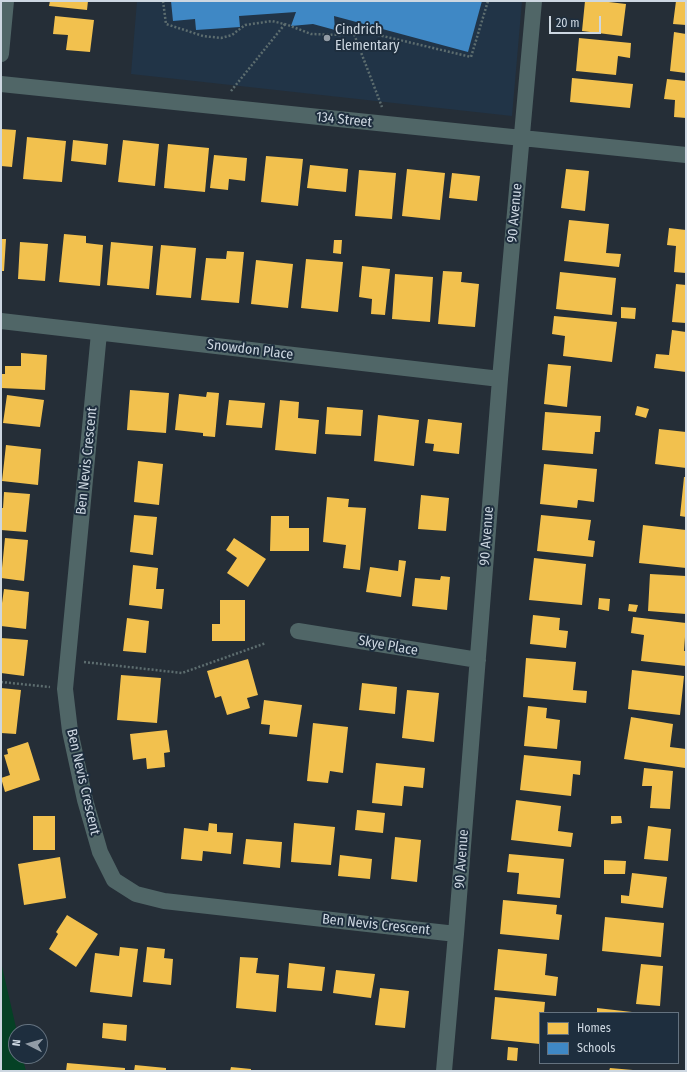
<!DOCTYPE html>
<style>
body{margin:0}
#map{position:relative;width:687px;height:1072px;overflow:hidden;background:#252e37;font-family:"Fira Sans Condensed",sans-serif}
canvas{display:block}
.frame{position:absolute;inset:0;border:2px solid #cdd7e1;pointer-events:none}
.legend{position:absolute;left:539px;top:1012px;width:140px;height:52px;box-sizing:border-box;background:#1e2e3e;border:1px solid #64727f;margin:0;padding:5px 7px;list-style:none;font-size:12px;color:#cdd7e1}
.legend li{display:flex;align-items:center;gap:8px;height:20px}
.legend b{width:20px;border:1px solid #64727f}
.north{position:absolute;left:8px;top:1024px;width:40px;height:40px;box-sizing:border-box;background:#1e2e3e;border:1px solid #64727f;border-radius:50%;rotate:276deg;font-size:11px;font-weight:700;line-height:16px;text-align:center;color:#cdd7e1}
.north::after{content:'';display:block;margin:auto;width:14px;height:18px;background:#929ca6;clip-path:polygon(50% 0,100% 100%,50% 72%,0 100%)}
.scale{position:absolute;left:549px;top:16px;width:52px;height:18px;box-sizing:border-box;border:2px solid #cdd7e1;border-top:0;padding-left:5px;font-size:12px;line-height:14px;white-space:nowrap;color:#cdd7e1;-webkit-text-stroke:3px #1e2e3e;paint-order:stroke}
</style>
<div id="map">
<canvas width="687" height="1072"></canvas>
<div class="frame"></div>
<ul class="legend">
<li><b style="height:11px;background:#f2c14e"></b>Homes</li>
<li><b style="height:11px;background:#3f88c5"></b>Schools</li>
</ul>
<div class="north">N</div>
<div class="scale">20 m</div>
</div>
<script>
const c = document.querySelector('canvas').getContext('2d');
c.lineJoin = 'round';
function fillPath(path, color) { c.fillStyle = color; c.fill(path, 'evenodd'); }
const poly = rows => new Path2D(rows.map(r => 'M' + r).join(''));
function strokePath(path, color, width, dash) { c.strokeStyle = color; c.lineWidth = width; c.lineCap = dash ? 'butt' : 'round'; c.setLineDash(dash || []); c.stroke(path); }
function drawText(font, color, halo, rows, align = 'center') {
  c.font = font + ' "Fira Sans Condensed",sans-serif'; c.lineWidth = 4; c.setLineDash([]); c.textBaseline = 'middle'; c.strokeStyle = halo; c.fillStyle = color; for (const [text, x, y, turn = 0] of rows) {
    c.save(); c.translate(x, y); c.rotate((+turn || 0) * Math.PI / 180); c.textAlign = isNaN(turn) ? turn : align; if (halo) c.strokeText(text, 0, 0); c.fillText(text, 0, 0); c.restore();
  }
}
fillPath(poly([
 [137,1,522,1,512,116,131,74]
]), '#213447');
fillPath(poly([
 [1,962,17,1032,16,1056,22,1056,26,1071,1,1071]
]), '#054125');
fillPath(poly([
 [50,1,88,1,87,10,49,6],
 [585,1,600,1,626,4,622,36,582,31],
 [676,1,686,1,686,25,673,24],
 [55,16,94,20,90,52,66,50,68,35,53,34],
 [674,32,686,34,686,73,670,71],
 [579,38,631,43,630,58,618,56,616,75,576,71],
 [572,78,633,84,630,108,570,102],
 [667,79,686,81,686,118,674,117,675,100,664,99],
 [1,129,16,130,12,167,1,166],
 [27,137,66,141,62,182,23,179],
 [73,140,108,144,106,165,71,161],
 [123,140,159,144,155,186,118,182],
 [168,144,209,148,205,192,164,188],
 [214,155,247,158,245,181,229,179,228,190,210,188],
 [266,156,303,159,298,206,261,202],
 [310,165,348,169,346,192,307,188],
 [407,169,445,173,440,220,402,216],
 [566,169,589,171,585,211,561,208],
 [359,170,396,173,392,219,355,216],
 [452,173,480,176,477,201,449,198],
 [569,220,609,224,606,253,621,254,619,267,564,261],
 [669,228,686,230,686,273,674,272,676,246,667,245],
 [64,234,86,236,86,243,103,245,100,286,59,282],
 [1,239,6,239,4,271,1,271],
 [334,240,342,240,341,254,333,253],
 [20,242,48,244,45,281,18,279],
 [111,242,153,246,149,289,107,285],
 [161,245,196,248,191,298,156,295],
 [227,251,244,252,239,303,201,300,206,258,226,259],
 [306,259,343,262,338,312,301,308],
 [256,260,293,264,288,308,251,304],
 [362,266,390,269,385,315,371,314,372,299,359,297],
 [443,271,462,272,461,282,479,284,475,327,438,324],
 [560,272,616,278,612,315,556,309],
 [395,274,433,277,430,322,392,319],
 [676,284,686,285,686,323,672,322],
 [621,307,636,308,635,319,621,318],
 [554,316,617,322,612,362,563,356,565,336,552,334],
 [672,330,686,332,686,372,654,368,656,354,669,355],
 [21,353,47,355,45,390,1,388,1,374,5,374,5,366,21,366],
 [548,364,571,366,567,407,544,404],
 [130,390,169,393,166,433,127,430],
 [207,392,219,393,215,437,203,436,203,433,175,430,179,394,206,397],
 [7,395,44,400,40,427,3,423],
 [229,400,265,403,262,428,226,425],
 [280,400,299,402,298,418,319,420,316,454,275,450],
 [637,406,649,409,646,418,635,415],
 [327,407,363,410,361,436,325,434],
 [545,412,601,416,600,432,595,432,593,454,542,450],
 [378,415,419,420,414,466,374,461],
 [428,419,462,423,459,454,433,451,434,444,425,443],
 [659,429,686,432,686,468,655,464],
 [6,445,41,449,38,485,2,481],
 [138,461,163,464,159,505,134,502],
 [544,464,597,469,594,502,578,500,577,508,540,504],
 [684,477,686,477,686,517,680,516],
 [4,492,30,494,26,532,1,530,1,508,3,508],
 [421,495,449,498,446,531,418,529],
 [327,497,349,499,348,507,366,508,360,570,343,568,346,545,323,542],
 [134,515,157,517,153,555,130,552],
 [541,515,591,520,588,540,595,541,593,557,537,551],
 [271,516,289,516,289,528,309,528,309,551,270,551],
 [643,525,686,530,686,568,639,563],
 [5,538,28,540,24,581,1,578],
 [234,538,266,559,248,587,227,573,237,558,226,550],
 [534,558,586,564,582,605,529,600],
 [399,560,406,561,401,597,366,592,370,567,398,571],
 [133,565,158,568,156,589,164,589,162,609,129,605],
 [650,574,686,576,686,614,648,611],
 [441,576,450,577,447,610,412,606,415,578,440,580],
 [4,589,29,592,26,629,1,626,1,603,2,603],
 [599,598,610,599,609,611,598,609],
 [220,600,245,600,245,641,212,641,212,624,220,624],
 [629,604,638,605,636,612,628,611],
 [533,615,560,618,559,630,568,631,566,648,530,644],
 [633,617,686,623,684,651,686,651,686,666,641,661,644,635,631,633],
 [127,618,149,621,146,653,123,651],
 [1,638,28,640,24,676,1,673],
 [526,658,576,662,573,690,587,691,586,703,523,697],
 [248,659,258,695,247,698,250,708,227,715,221,696,215,698,207,671],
 [632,670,684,676,680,715,628,709],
 [121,675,161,678,157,723,117,720],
 [362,683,397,687,395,714,359,710],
 [1,688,21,690,16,734,1,733],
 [407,690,439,693,434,742,402,738],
 [264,700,302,705,297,737,269,734,270,725,261,724],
 [528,706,547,708,546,718,560,720,557,749,524,746],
 [631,717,673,724,670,747,686,749,685,768,624,759],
 [313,723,348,727,343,773,330,771,328,783,307,781],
 [167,730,170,752,164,753,165,767,147,769,146,758,133,760,130,734],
 [28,742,40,780,5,792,1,778,10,775,4,755,8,754,7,749],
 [524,755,581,761,580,775,573,774,571,796,520,790],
 [376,763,425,768,423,788,404,786,402,806,372,803],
 [644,768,673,771,670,809,650,808,652,786,642,786],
 [516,800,561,806,558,831,573,833,571,847,511,840],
 [357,810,385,813,383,833,355,830],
 [33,816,55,816,55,850,33,850],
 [611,816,621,816,622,823,611,824],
 [209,823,217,824,217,832,233,833,231,854,203,851,202,861,181,859,184,828,208,831],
 [294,823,335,827,331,865,291,862],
 [648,826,671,829,668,861,644,859],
 [395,837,421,840,417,882,391,879],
 [246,839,282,842,280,868,243,864],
 [509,854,564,859,560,898,517,894,519,873,507,872],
 [340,855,372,859,370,879,338,876],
 [60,857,66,898,24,905,18,864],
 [604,860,626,861,625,874,604,874],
 [632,873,667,877,663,908,621,903,621,895,629,896],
 [503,900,557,905,556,914,562,915,559,940,500,934],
 [67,915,98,934,76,967,49,949,58,934,56,932],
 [605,917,664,923,661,957,602,951],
 [120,947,138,949,132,997,90,992,95,953,119,956],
 [147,947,165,949,164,958,173,959,171,985,143,982],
 [498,949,547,954,545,975,558,977,556,996,494,990],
 [240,957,258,958,256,973,279,975,276,1012,236,1008],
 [289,963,325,967,322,991,287,988],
 [641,964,663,966,660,1006,636,1004],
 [336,970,375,974,371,998,333,993],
 [380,988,409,991,405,1028,375,1025],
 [495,997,545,1002,544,1013,540,1013,540,1044,491,1039],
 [597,1008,632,1012,632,1013,597,1013],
 [103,1023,127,1025,126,1041,102,1038],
 [508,1047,518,1048,517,1061,507,1060],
 [67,1063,125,1068,125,1071,66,1071],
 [135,1065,166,1068,166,1071,134,1071],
 [231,1067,251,1069,251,1071,230,1071],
 [610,1068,633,1070,633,1071,609,1071]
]), '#f2c14e');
fillPath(poly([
 [171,1,482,1,468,52,334,16,335,30,313,24,291,26,296,12,239,16,240,27,196,30,195,19,173,21]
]), '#3f88c5');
strokePath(poly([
 [163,1,166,24,203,36,221,38,232,35,245,25,272,21,288,25,311,34,341,35,354,34,382,107],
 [354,34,370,33,471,57,488,1],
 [231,91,285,24],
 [84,662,182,673,266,643],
 [1,682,50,687]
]), '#5d6d6f', 2.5, [2, 2]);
strokePath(poly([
 [1,54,6,1],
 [1,84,686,155],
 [1,321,500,379],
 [99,333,65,689,70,731,85,800,100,852,114,880,136,894,164,901,456,934],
 [298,631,478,660],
 [444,1071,456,934,500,379,534,1]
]), '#506667', 16);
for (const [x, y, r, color] of [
 [327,38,4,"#929ca6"]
]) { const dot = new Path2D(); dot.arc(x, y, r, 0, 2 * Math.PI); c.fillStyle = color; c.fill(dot); strokePath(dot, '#1e2e3e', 1.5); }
drawText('14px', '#cdd7e1', '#1e2e3e', [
 ["Cindrich",335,30],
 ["Elementary",335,46]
], 'left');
drawText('14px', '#cdd7e1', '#1e2e3e', [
 ["134 Street",344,120,6],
 ["90 Avenue",515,213,-85],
 ["Snowdon Place",250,350,7],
 ["Ben Nevis Crescent",87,461,-84],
 ["90 Avenue",487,536,-86],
 ["Skye Place",388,646,10],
 ["Ben Nevis Crescent",83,782,77],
 ["90 Avenue",462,859,-86],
 ["Ben Nevis Crescent",376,925,6]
]);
</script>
